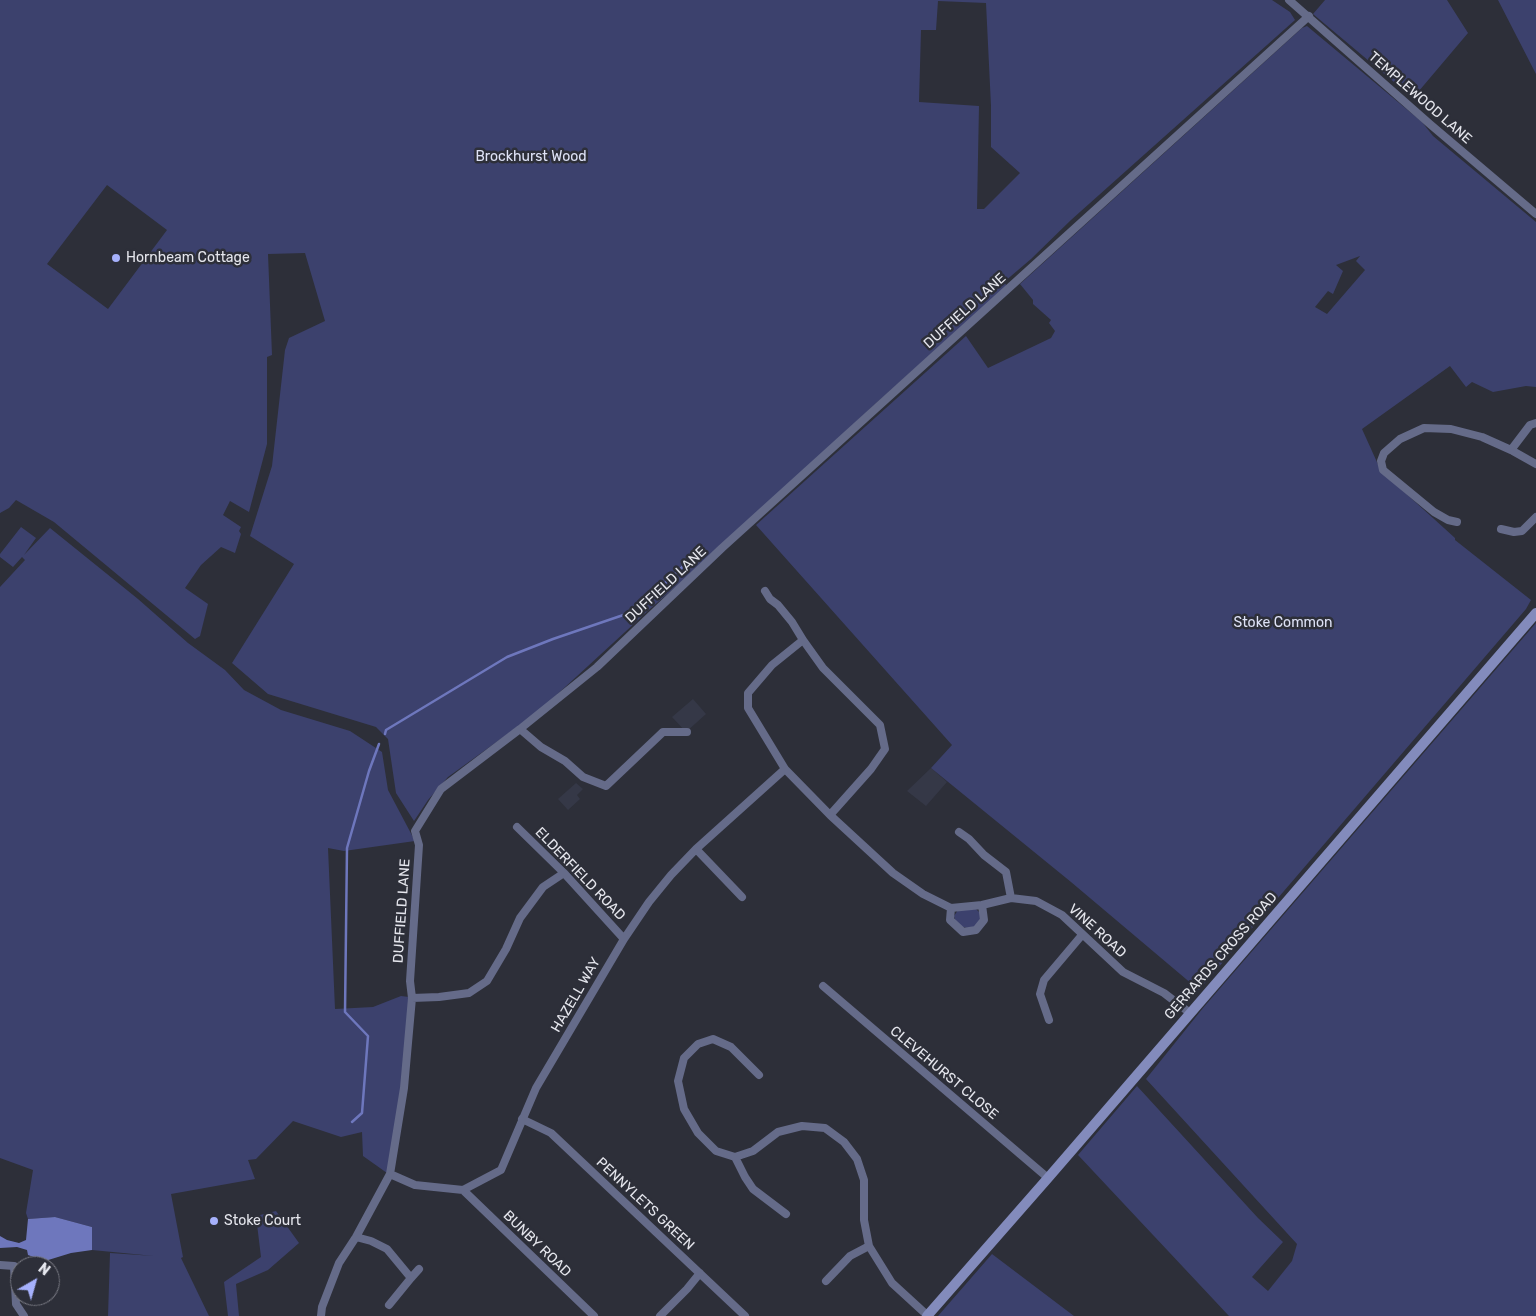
<!DOCTYPE html>
<style>
body{margin:0}
#map{position:relative;width:1536px;height:1316px;overflow:hidden;background:#2d2f39;font-family:Rubik,sans-serif}
canvas{display:block}
.north{position:absolute;left:10px;top:1256px;width:50px;height:50px;box-sizing:border-box;background:#2d2f39;border:1px solid #777881;border-radius:50%;rotate:38deg;font-size:14px;font-weight:700;line-height:20px;text-align:center;color:#e5e6ed}
.north::after{content:'';display:block;margin:auto;width:18px;height:22px;background:#a6b1fc;clip-path:polygon(50% 0,100% 100%,50% 72%,0 100%)}
</style>
<div id="map">
<canvas width="1536" height="1316"></canvas>
<div class="north">N</div>
</div>
<script>
const c = document.querySelector('canvas').getContext('2d');
c.lineJoin = 'round';
function fillPath(path, color) { c.fillStyle = color; c.fill(path, 'evenodd'); }
const poly = rows => new Path2D(rows.map(r => 'M' + r).join(''));
function strokePath(path, color, width, dash) { c.strokeStyle = color; c.lineWidth = width; c.lineCap = dash ? 'butt' : 'round'; c.setLineDash(dash || []); c.stroke(path); }
function drawText(font, color, halo, rows, align = 'center') {
  c.font = font + ' Rubik,sans-serif'; c.lineWidth = 5; c.setLineDash([]); c.textBaseline = 'middle'; c.strokeStyle = halo; c.fillStyle = color; for (const [text, x, y, turn = 0] of rows) {
    c.save(); c.translate(x, y); c.rotate((+turn || 0) * Math.PI / 180); c.textAlign = isNaN(turn) ? turn : align; if (halo) c.strokeText(text, 0, 0); c.fillText(text, 0, 0); c.restore();
  }
}
fillPath(poly([
 [693,699,706,714,686,732,672,717],
 [931,768,947,782,926,806,907,791],
 [576,783,583,789,577,795,580,799,568,810,558,799]
]), '#353847');
fillPath(poly([
 [0,0,1272,0,1290,12,1295,20,1071,220,1031,259,1004,282,1007,286,874,405,744,528,650,609,538,712,448,777,428,800,414,821,396,793,388,739,376,727,268,694,232,663,294,564,250,536,272,466,285,350,289,338,325,321,305,253,268,254,272,355,267,357,267,444,249,512,230,501,223,515,241,527,239,531,241,534,235,553,221,547,201,565,185,588,208,604,200,636,195,639,54,522,16,500,9,508,0,513],
 [938,1,986,3,991,106,991,147,1020,173,984,209,977,209,979,106,919,102,921,30,936,30],
 [107,185,167,230,108,309,47,264],
 [1325,0,1447,0,1468,33,1413,98,1313,14],
 [1498,0,1536,0,1536,74],
 [1307,26,1422,122,1433,136,1536,222,1536,387,1526,386,1493,392,1472,382,1466,387,1450,366,1362,429,1381,471,1455,538,1455,540,1531,600,1526,609,1199,990,1071,882,931,768,952,745,756,525,966,336,988,368,1051,338,1055,331,1049,323,1051,320,1033,304,1033,300,1020,284,1302,28],
 [1360,256,1356,261,1365,270,1327,314,1315,307,1328,291,1333,294,1343,271,1336,265],
 [21,527,36,538,24,555,50,528,138,599,188,643,225,670,244,690,281,710,350,731,382,752,388,790,415,841,344,851,328,848,335,1009,373,1007,401,996,409,997,402,1087,387,1173,363,1156,362,1132,341,1137,293,1121,256,1159,248,1160,255,1179,171,1194,183,1257,181,1258,209,1316,108,1316,110,1253,154,1256,92,1250,92,1227,55,1217,28,1219,26,1213,33,1170,0,1158,0,587,25,560,22,557,13,567,0,557,0,554],
 [1536,623,1536,1316,1229,1316,1078,1155,1137,1086,1258,1218,1283,1242,1252,1277,1268,1291,1292,1261,1297,1244,1146,1079,1203,1008],
 [976,909,980,913,981,919,975,927,968,928,962,927,956,923,954,916,958,910],
 [276,1211,299,1243,268,1270,236,1284,239,1316,228,1316,224,1282,261,1257,256,1216],
 [992,1254,1074,1316,938,1316]
]), '#3c416d');
fillPath(poly([
 [55,1217,92,1227,92,1250,71,1253,45,1261,28,1255,27,1250,17,1247,0,1248,0,1236,7,1240,19,1243,26,1240,28,1219]
]), '#6e77bd');
strokePath(poly([
 [385,734,386,730,507,657,553,639,635,611,692,558],
 [352,1122,362,1113,368,1036,345,1012,347,848,369,771,379,744]
]), '#6e77bd', 2.5);
strokePath(poly([
 [1289,0,1431,125,1536,214],
 [1511,450,1530,425,1536,423],
 [1457,522,1448,520,1434,512,1383,470,1381,461,1384,453,1400,439,1424,428,1451,429,1482,437,1511,450,1536,464],
 [1501,529,1514,532,1522,531,1536,517],
 [765,591,770,599,778,605,792,622,803,640,823,668,880,725,885,749,871,769,830,815],
 [803,640,772,665,748,693,748,708,785,769,830,815,893,873,923,894,951,908,982,905,1011,898,1036,901,1062,915,1123,972,1164,993,1190,1013],
 [520,729,541,747,565,761,583,777,606,786,663,732,687,732],
 [517,827,564,873,624,939],
 [959,832,969,839,984,855,1006,872,1011,898],
 [696,849,742,897],
 [951,908,950,920,963,932,976,930,984,920,982,905],
 [823,986,1048,1178],
 [412,998,439,997,469,993,487,981,506,949,520,918,543,887,564,873],
 [1049,1020,1040,994,1044,980,1082,935],
 [759,1075,731,1047,713,1039,698,1044,684,1058,678,1081,684,1109,698,1133,716,1151,735,1157,753,1151,778,1132,802,1126,825,1128,844,1142,857,1159,864,1180,864,1220,869,1246,892,1283,928,1316],
 [522,1119,551,1133,745,1316],
 [735,1157,745,1177,753,1189,786,1214],
 [390,1174,415,1185,463,1190,501,1170,536,1088,624,939,649,902,671,875,696,849,785,769],
 [463,1190,594,1316],
 [356,1237,371,1241,387,1249,411,1278,389,1305],
 [0,1265,14,1266,16,1304,24,1316],
 [411,1278,419,1269],
 [826,1281,850,1256,869,1246],
 [321,1316,322,1307,339,1263,356,1237,390,1174,404,1088,412,998,410,981,419,845,415,831,441,789,520,729,597,667,722,548,1309,16],
 [660,1316,687,1289,700,1273]
]), '#656b89', 8);
strokePath(poly([
 [927,1316,1048,1178,1536,613]
]), '#838bbc', 10);
for (const [x, y, r, color] of [
 [116,258,5,"#a6b1fc"],
 [214,1221,5,"#a6b1fc"]
]) { const dot = new Path2D(); dot.arc(x, y, r, 0, 2 * Math.PI); c.fillStyle = color; c.fill(dot); strokePath(dot, '#2d2f39', 2); }
drawText('14px', '#e5e6ed', '#2d2f39', [
 ["TEMPLEWOOD LANE",1420,98,41],
 ["DUFFIELD LANE",965,311,-42],
 ["DUFFIELD LANE",666,585,-43],
 ["ELDERFIELD ROAD",580,874,46],
 ["DUFFIELD LANE",402,911,-86],
 ["VINE ROAD",1097,931,42],
 ["GERRARDS CROSS ROAD",1221,956,-49],
 ["HAZELL WAY",576,995,-60],
 ["CLEVEHURST CLOSE",944,1073,40],
 ["PENNYLETS GREEN",645,1204,43],
 ["BUNBY ROAD",537,1244,44]
]);
drawText('14px', '#dee2f6', '#2d2f39', [
 ["Brockhurst Wood",531,157],
 ["Stoke Common",1283,623]
]);
drawText('14px', '#e5e6ed', '#2d2f39', [
 ["Hornbeam Cottage",126,258],
 ["Stoke Court",224,1221]
], 'left');
</script>
